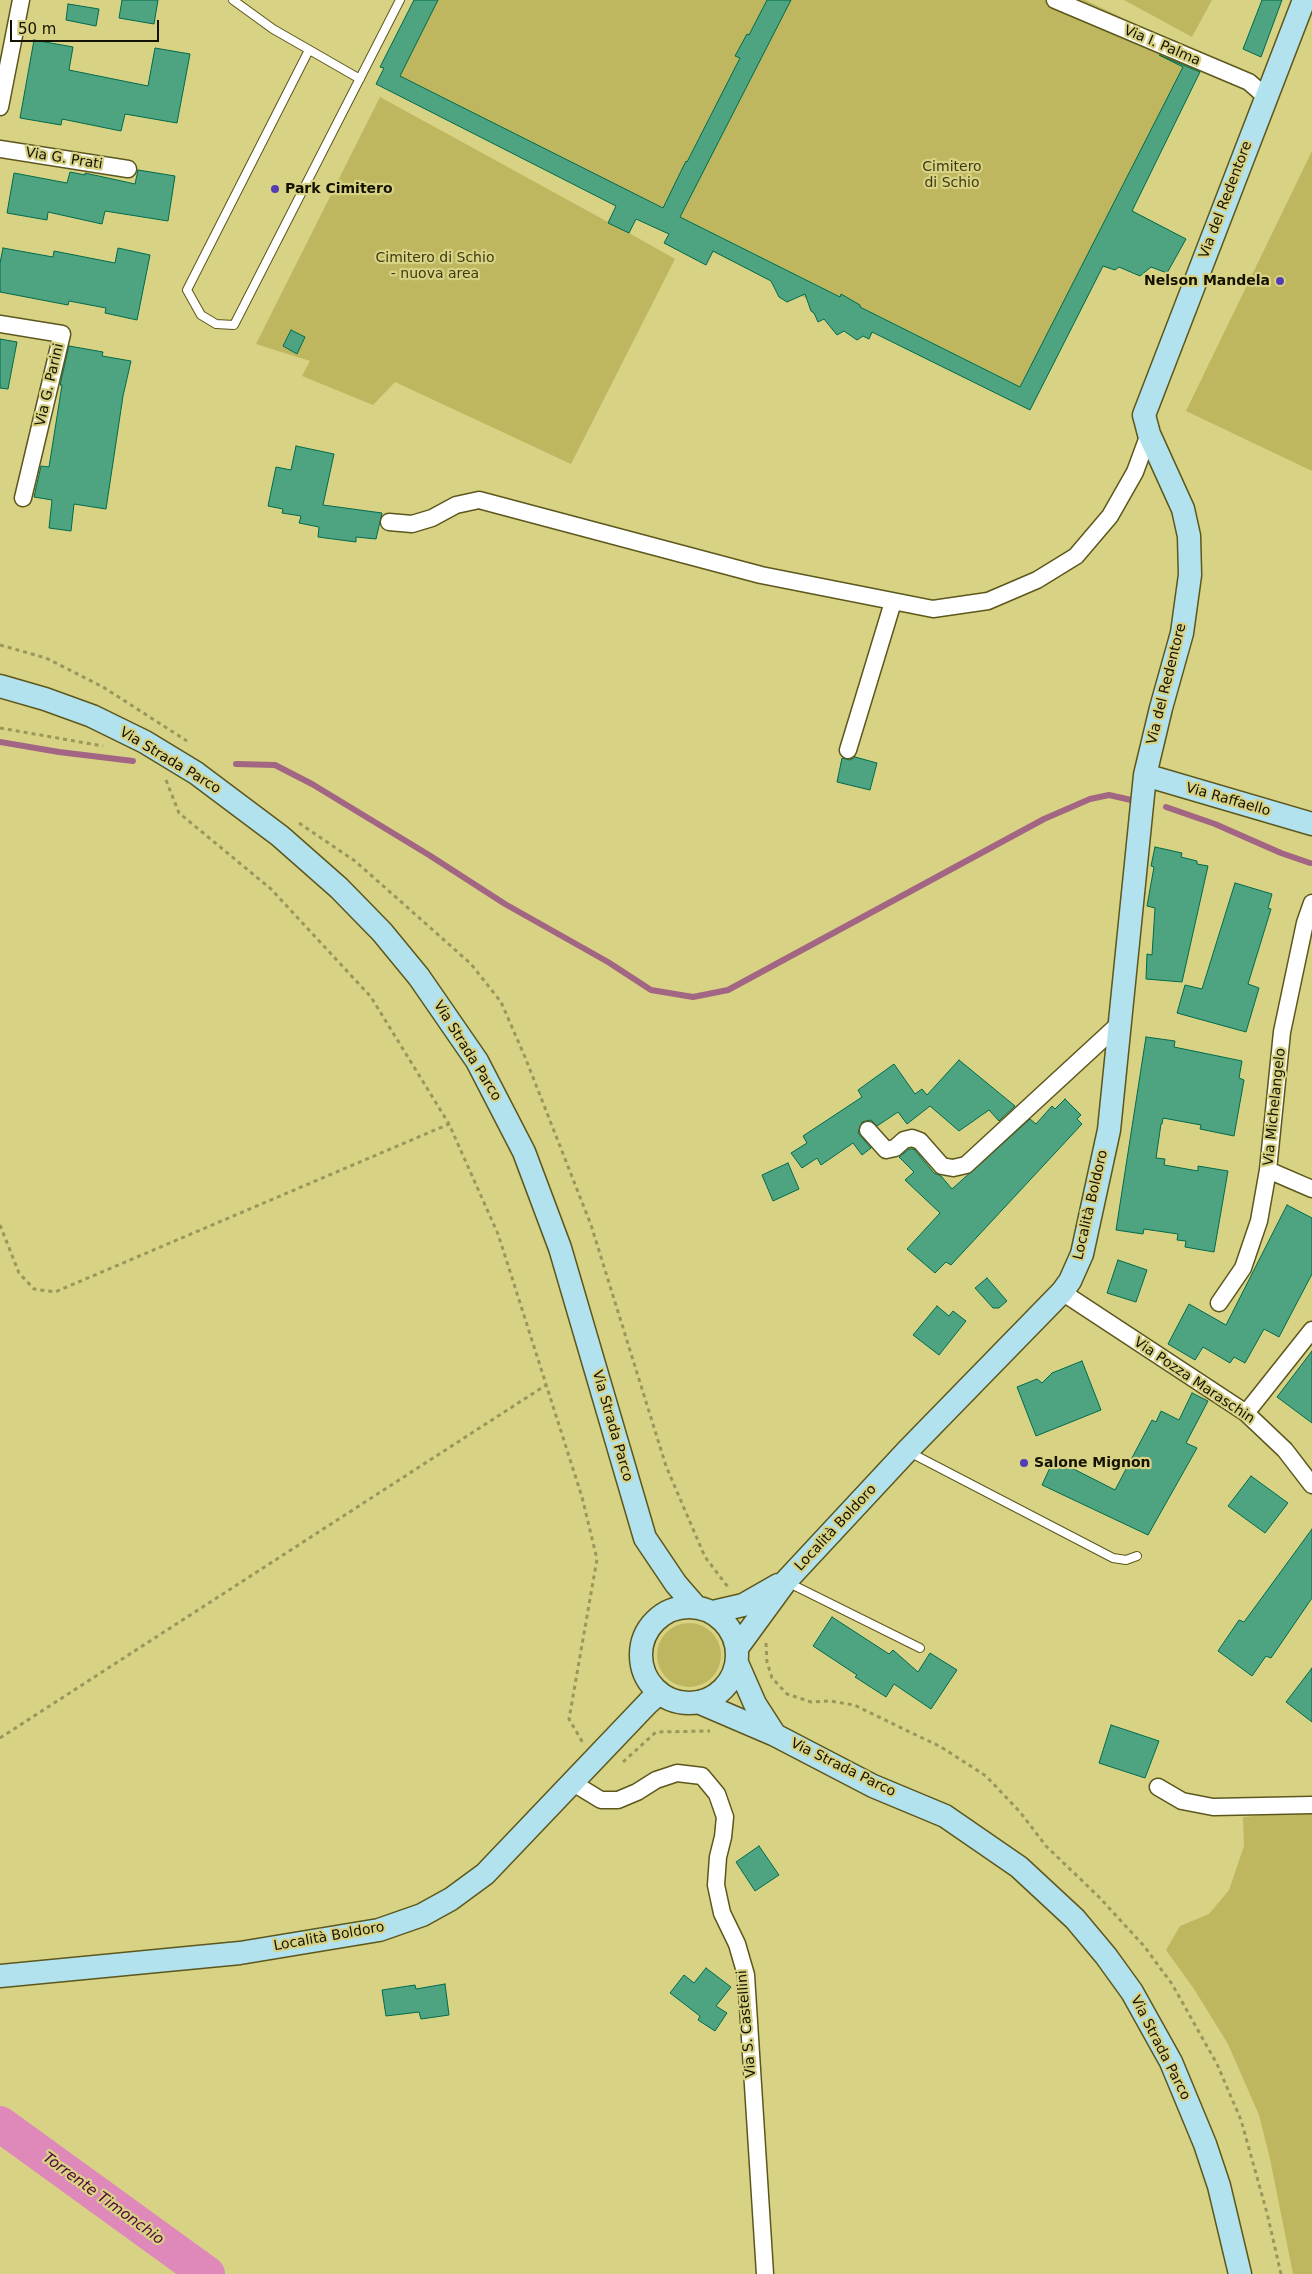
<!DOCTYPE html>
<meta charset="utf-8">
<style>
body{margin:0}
#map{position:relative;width:1312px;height:2274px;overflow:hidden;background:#d8d284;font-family:"DejaVu Sans",sans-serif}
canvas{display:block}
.scale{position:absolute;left:10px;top:20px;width:149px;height:22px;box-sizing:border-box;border:2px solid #141200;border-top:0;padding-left:6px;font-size:15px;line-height:18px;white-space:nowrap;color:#141200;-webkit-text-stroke:4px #d8d284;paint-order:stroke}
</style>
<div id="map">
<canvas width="1312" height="2274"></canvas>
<div class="scale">50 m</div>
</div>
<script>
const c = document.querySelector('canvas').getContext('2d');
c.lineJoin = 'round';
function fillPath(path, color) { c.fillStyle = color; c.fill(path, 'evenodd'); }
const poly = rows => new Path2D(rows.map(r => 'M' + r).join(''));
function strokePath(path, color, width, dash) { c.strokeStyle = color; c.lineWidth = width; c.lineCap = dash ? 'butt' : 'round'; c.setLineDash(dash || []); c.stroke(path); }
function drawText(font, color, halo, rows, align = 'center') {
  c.font = font + ' "DejaVu Sans",sans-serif'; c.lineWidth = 4.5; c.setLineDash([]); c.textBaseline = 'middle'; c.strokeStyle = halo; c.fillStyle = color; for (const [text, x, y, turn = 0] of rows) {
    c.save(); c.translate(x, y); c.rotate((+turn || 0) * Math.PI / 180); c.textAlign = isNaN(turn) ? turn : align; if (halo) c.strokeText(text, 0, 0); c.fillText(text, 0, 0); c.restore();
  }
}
fillPath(poly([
 [414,0,1085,0,1207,58,1132,210,1186,239,1167,273,1151,267,1140,276,1119,267,1115,270,1103,267,1030,410,873,332,869,339,862,336,857,340,846,329,840,333,835,333,832,329,830,321,826,318,820,321,811,311,809,307,812,301,797,294,787,302,779,297,777,292,780,285,713,252,706,265,664,243,669,234,653,227,654,225,638,216,629,233,675,259,571,464,395,382,373,405,302,376,310,361,256,344,380,97,608,222,616,206,380,67],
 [1124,0,1212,0,1192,37],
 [1312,151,1312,471,1186,411],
 '657 1655a32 32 0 1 1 64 0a32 32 0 1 1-64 0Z',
 [1295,1812,1312,1813,1312,2274,1293,2274,1270,2159,1259,2115,1228,2044,1194,1989,1166,1950,1180,1926,1209,1914,1229,1890,1244,1846,1243,1817]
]), '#beb75f');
strokePath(poly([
 [0,742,59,752,133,761],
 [236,764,275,765,312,784,429,855,505,904,608,962,651,990,693,997,728,990,1044,819,1090,799,1109,795,1131,800],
 [1166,807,1215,824,1281,853,1310,863]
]), '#a26583', 6);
strokePath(poly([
 [0,2124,207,2274]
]), '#df89bb', 36);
const building = poly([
 [122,0,158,0,154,24,119,18,122,0],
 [414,0,438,0,400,76,663,208,686,161,687,162,740,58,735,56,747,34,749,35,767,0,791,0,680,217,840,297,841,294,860,305,860,307,1020,387,1183,67,1159,55,1200,72,1132,211,1186,239,1167,273,1151,267,1140,276,1119,267,1115,270,1103,266,1030,410,872,332,869,339,863,336,857,340,844,331,837,335,824,319,818,322,814,313,811,311,805,294,787,302,779,297,771,281,713,251,706,265,664,243,669,234,636,219,629,233,608,223,616,206,376,84,384,68,380,67,414,0],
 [1262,0,1282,0,1261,57,1243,49,1262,0],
 [68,4,99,9,96,26,66,20,68,4],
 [34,40,73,47,69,70,148,86,155,48,190,54,177,123,125,114,121,131,62,119,61,125,20,118,34,40],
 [138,170,175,176,168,221,105,211,102,224,48,212,47,220,7,213,14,173,67,183,70,172,85,175,85,173,135,184,138,170],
 [3,248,53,257,54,251,115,263,118,248,150,255,137,320,105,313,106,308,69,301,68,305,0,292,0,263,3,248],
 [291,330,305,337,297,354,283,346,291,330],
 [0,339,17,342,8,389,0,388,0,339],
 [69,346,103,352,102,356,131,361,123,396,106,509,74,504,71,531,49,528,52,500,34,497,41,466,49,467,62,385,60,385,69,346],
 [296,446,334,454,323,505,382,513,376,539,356,537,356,542,318,537,319,527,299,523,301,516,282,513,283,509,268,506,276,467,291,470,296,446],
 [855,757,877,763,870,790,837,782,842,758,850,760,855,757],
 [1155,847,1182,853,1181,857,1197,861,1197,864,1208,866,1182,982,1146,979,1147,954,1152,955,1155,908,1147,906,1154,867,1151,866,1155,847],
 [1235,883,1272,894,1268,908,1271,909,1248,984,1259,988,1246,1032,1177,1013,1185,985,1202,989,1235,883],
 [1146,1037,1175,1041,1174,1047,1242,1061,1239,1078,1244,1080,1234,1136,1200,1129,1201,1125,1163,1118,1162,1124,1161,1124,1156,1158,1165,1159,1164,1165,1198,1171,1198,1166,1228,1171,1214,1252,1185,1247,1186,1241,1177,1240,1178,1234,1144,1229,1143,1234,1116,1230,1146,1037],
 [959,1060,1015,1106,999,1121,989,1110,959,1131,930,1106,907,1124,898,1112,877,1126,871,1120,862,1122,858,1133,871,1148,862,1155,853,1143,821,1165,817,1158,802,1168,791,1153,807,1143,803,1136,862,1097,858,1090,894,1064,915,1094,922,1089,927,1095,959,1060],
 [1065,1099,1081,1115,1077,1119,1082,1124,951,1265,946,1262,935,1273,907,1249,940,1213,905,1180,914,1172,899,1157,909,1149,914,1149,934,1173,941,1176,952,1189,1030,1119,1036,1124,1052,1106,1055,1109,1065,1099],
 [788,1163,799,1189,773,1201,762,1175,788,1163],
 [1287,1205,1312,1218,1312,1274,1279,1337,1264,1329,1245,1363,1234,1357,1230,1363,1203,1347,1195,1360,1168,1344,1189,1304,1226,1325,1287,1205],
 [1118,1260,1147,1270,1136,1302,1107,1293,1118,1260],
 [987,1278,1007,1301,999,1308,993,1308,975,1288,987,1278],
 [937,1306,949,1316,953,1311,966,1321,939,1355,913,1335,937,1306],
 [1312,1351,1312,1423,1277,1397,1312,1351],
 [1082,1361,1101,1410,1036,1436,1017,1387,1037,1379,1042,1383,1052,1373,1082,1361],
 [1192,1393,1208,1401,1186,1443,1197,1448,1148,1535,1042,1485,1054,1459,1115,1490,1152,1420,1156,1422,1161,1411,1179,1420,1192,1393],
 [1251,1476,1288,1503,1265,1533,1228,1506,1251,1476],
 [1312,1529,1312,1598,1271,1658,1266,1656,1252,1676,1218,1651,1239,1620,1244,1622,1258,1603,1312,1529],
 [832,1617,889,1654,893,1650,918,1672,930,1653,957,1670,931,1709,894,1684,886,1697,855,1677,857,1675,813,1646,832,1617],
 [1312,1668,1312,1722,1286,1702,1312,1668],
 [1111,1725,1159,1741,1145,1778,1099,1763,1111,1725],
 [759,1846,779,1875,755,1891,736,1862,759,1846],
 [706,1968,731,1987,716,2006,727,2013,715,2031,698,2020,700,2016,670,1993,684,1975,694,1983,706,1968],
 [445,1984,449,2015,421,2019,419,2012,386,2016,382,1990,415,1985,416,1989,445,1984]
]);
fillPath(building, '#4ea380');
strokePath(building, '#006b4c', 1);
const lane = poly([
 [233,0,273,29,360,79],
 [309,50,187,290,201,315,216,324,234,325,400,0],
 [909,1452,1113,1558,1126,1560,1137,1556],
 [787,1582,920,1648]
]);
const street = poly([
 [1055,0,1249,82,1265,96],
 [0,107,21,0],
 [0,149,128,169],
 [0,324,62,334,23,498],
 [389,522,412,524,432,518,456,505,479,500,761,575,933,609,988,601,1037,580,1076,556,1110,516,1135,472,1149,434],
 [848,750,893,602],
 [868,1130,886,1150,895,1148,904,1140,912,1138,920,1141,942,1166,953,1168,966,1165,1119,1024],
 [1268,1170,1312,1189],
 [1062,1292,1246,1413,1285,1450,1312,1485],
 [1219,1303,1243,1268,1259,1221,1268,1170,1282,1032,1305,923,1312,903],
 [1246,1413,1312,1330],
 [573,1783,601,1800,618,1800,637,1792,656,1780,677,1773,702,1776,717,1794,725,1817,723,1837,718,1857,716,1885,722,1913,737,1944,746,1975,765,2274],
 [1158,1787,1182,1801,1213,1807,1312,1805]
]);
const secondary = poly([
 [0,686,45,699,92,716,145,742,196,773,280,836,339,888,382,932,419,977,477,1061,524,1152,560,1248,645,1538,676,1584,696,1607],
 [1145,775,1312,824],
 '641 1655a48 48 0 1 1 96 0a48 48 0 1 1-96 0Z',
 [713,1612,743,1605,778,1585],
 [737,1648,786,1581,907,1451,1062,1292,1070,1281,1082,1254,1109,1130,1145,775,1161,708,1182,633,1190,575,1189,536,1183,509,1149,434,1144,415,1304,0],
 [737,1663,755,1704,775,1735],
 [698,1702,775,1735,873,1786,945,1816,1019,1867,1075,1919,1106,1956,1132,1992,1171,2062,1205,2144,1219,2186,1240,2274],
 [0,1976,240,1953,379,1930,422,1915,451,1899,485,1874,648,1703,659,1693]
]);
strokePath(lane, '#5c571c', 10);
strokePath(street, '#5c571c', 19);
strokePath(secondary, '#5c571c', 25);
strokePath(poly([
 [0,645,46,658,103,687,187,741],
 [0,728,103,746],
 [166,780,179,813,271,889,371,997,449,1124,498,1234,582,1497,597,1559,569,1719,583,1743],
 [299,823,355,861,425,923,471,964,501,1002,525,1057,591,1225,666,1466,705,1557,728,1587],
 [0,1225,19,1273,34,1289,55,1292,449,1124],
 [766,1643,767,1662,772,1678,787,1694,811,1702,830,1701,854,1705,941,1747,986,1776,1020,1812,1046,1846,1099,1897,1144,1946,1172,1984,1217,2064,1241,2120,1267,2213,1281,2274],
 [0,1738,546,1385],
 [623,1762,656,1732,710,1731]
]), '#9b965b', 3, [4, 4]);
strokePath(lane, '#fff', 8);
strokePath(street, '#fff', 16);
strokePath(secondary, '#b2e2ee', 22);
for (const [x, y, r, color] of [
 [275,189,5,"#523db5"],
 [1280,281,5,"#523db5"],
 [1024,1463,5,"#523db5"]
]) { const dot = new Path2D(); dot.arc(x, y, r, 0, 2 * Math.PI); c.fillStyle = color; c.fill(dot); strokePath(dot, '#d8d284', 2); }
drawText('14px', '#141200', '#d8d284', [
 ["Via I. Palma",1162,46,23],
 ["Via G. Prati",64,159,9],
 ["Via del Redentore",1226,200,-69],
 ["Via G. Parini",50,385,-77],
 ["Via del Redentore",1167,684,-76],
 ["Via Strada Parco",170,761,31],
 ["Via Raffaello",1228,800,16],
 ["Via Strada Parco",467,1051,58],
 ["Via Michelangelo",1275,1107,-84],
 ["Località Boldoro",1091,1205,-77],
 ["Via Pozza Maraschin",1194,1381,34],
 ["Via Strada Parco",612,1426,74],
 ["Località Boldoro",836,1528,-47],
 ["Via Strada Parco",843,1768,26],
 ["Località Boldoro",329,1937,-10],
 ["Via S. Castellini",747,2024,-95],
 ["Via Strada Parco",1160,2048,63]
]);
drawText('14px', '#3e3b11', '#d8d284', [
 ["Cimitero",952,167],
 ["di Schio",952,183],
 ["Cimitero di Schio",435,258],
 ["- nuova area",435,274]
]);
drawText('bold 14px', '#141200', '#d8d284', [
 ["Park Cimitero",285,189],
 ["Nelson Mandela",1270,281,"right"],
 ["Salone Mignon",1034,1463]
], 'left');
drawText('italic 15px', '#54063c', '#d8d284', [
 ["Torrente Timonchio",103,2199,36]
]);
</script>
